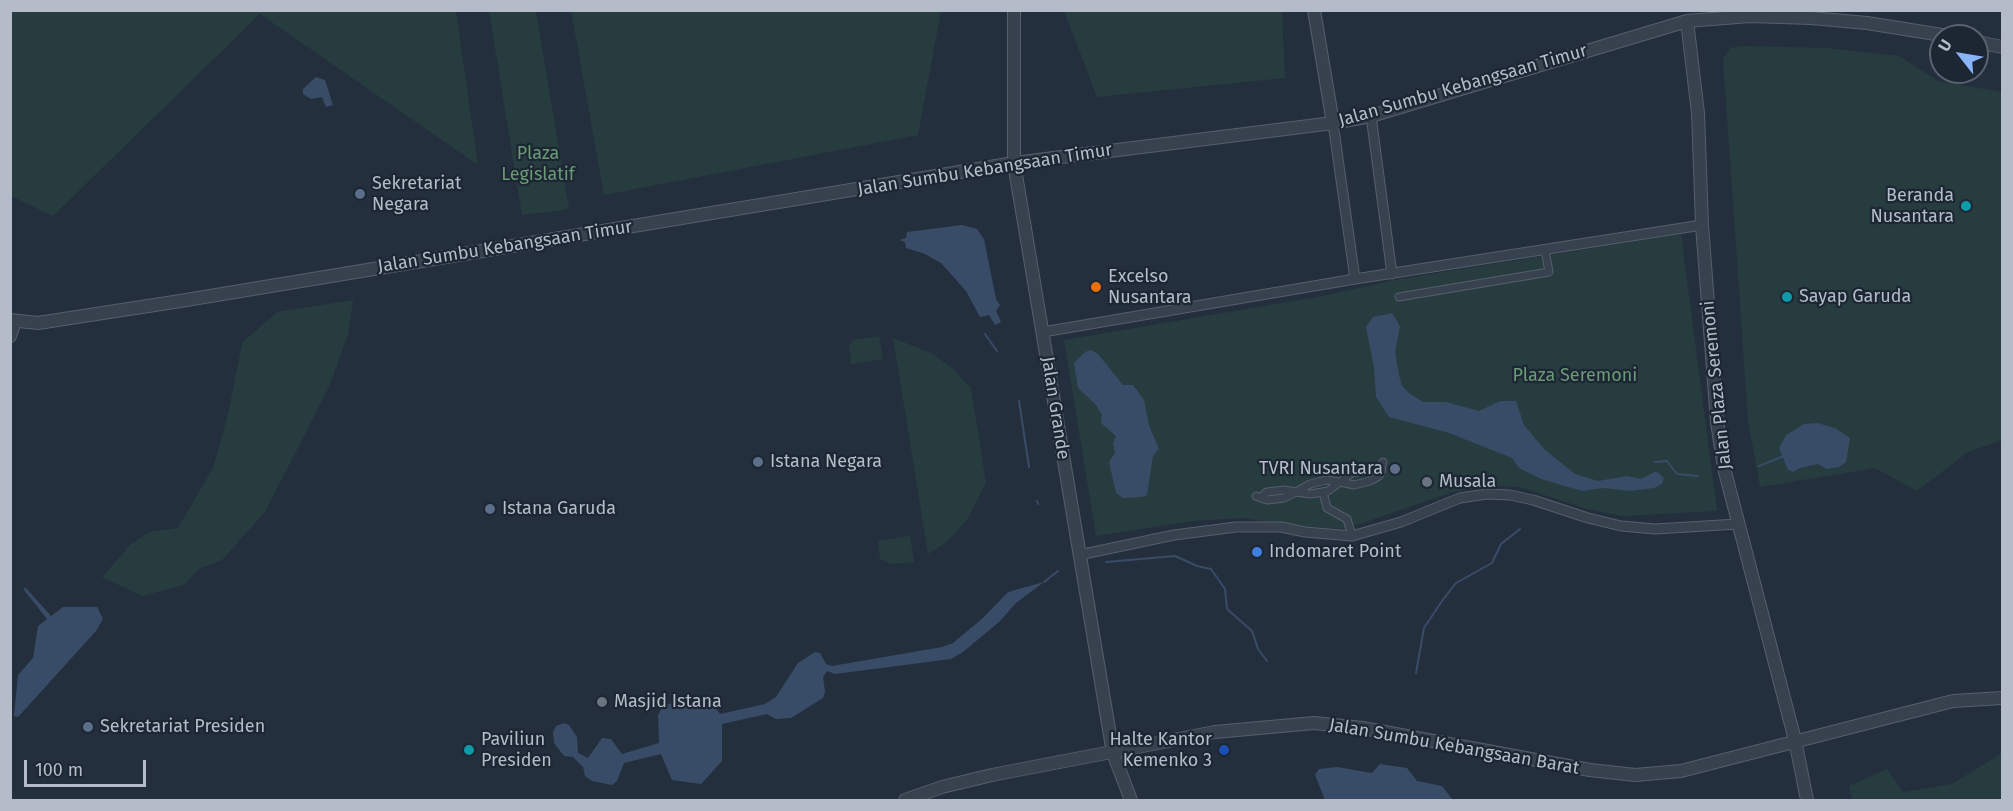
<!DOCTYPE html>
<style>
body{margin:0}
#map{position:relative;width:2013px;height:811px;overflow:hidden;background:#242f3e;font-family:"Fira Sans",sans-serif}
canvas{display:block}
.frame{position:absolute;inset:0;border:12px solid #b4bcc9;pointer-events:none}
.north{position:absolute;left:1929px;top:24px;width:60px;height:60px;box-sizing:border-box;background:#1d2633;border:2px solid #59626f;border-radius:50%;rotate:301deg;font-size:16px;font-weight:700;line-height:24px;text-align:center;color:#b4bcc9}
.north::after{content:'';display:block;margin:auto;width:21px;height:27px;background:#8ab4f8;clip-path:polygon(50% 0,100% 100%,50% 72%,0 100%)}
.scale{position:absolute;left:24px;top:760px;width:122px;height:27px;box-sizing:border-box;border:3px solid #b4bcc9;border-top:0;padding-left:8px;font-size:18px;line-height:21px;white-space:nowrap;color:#b4bcc9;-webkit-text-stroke:4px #1d2633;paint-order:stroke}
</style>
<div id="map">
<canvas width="2013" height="811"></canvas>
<div class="frame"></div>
<div class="north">U</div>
<div class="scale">100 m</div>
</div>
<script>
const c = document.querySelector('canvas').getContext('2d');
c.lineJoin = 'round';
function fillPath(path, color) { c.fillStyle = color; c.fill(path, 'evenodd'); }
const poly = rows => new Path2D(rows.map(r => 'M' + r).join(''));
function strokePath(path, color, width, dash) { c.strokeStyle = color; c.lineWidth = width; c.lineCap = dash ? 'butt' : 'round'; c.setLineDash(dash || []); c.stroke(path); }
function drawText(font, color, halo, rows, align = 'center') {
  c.font = font + ' "Fira Sans",sans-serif'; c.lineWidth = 4.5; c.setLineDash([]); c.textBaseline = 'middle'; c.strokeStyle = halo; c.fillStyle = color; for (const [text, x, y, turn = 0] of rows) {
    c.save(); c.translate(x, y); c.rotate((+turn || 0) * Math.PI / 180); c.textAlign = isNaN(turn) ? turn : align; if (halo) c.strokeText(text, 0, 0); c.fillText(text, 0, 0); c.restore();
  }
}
fillPath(poly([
 [10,11,456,11,478,165,260,14,53,216,11,196],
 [489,11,536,11,569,208,564,210,522,215],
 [571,11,571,10,941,11,918,135,604,195],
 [1064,11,1282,11,1285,78,1097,97],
 [1742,46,1827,48,1899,56,1938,81,2002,92,2002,440,1968,452,1917,491,1875,468,1760,487,1748,420,1723,59,1730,48],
 [1681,234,1717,511,1622,516,1587,509,1520,487,1485,486,1453,492,1345,529,1287,525,1243,518,1192,521,1096,536,1064,340,1318,297,1400,279],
 [353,300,348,335,329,387,265,512,222,560,199,569,184,585,142,596,102,577,131,544,149,532,178,528,213,468,228,414,242,343,277,312],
 [879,336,883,359,851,364,849,345,853,340],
 [893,338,933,354,953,369,971,388,986,483,967,520,947,542,928,554],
 [910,536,914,562,891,564,880,559,878,541],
 [2002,753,2002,800,1852,800,1849,786,1887,769,1903,792,1952,784]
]), '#263c3f');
fillPath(poly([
 [316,77,325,80,333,105,326,107,322,97,311,99,303,94,303,89],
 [962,225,977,229,984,239,996,299,1000,305,996,311,1001,322,995,325,989,315,980,317,966,291,941,263,925,254,906,248,905,242,899,240,906,238,907,232],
 [1392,313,1400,326,1395,352,1399,375,1402,386,1410,394,1423,402,1446,402,1479,411,1500,401,1516,401,1524,425,1544,449,1575,474,1598,481,1627,476,1641,479,1656,471,1664,478,1662,484,1654,488,1630,491,1603,488,1582,491,1541,479,1519,468,1512,458,1449,433,1389,417,1376,397,1374,367,1366,327,1373,317],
 [1091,350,1098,354,1123,385,1133,385,1144,400,1149,425,1159,449,1153,456,1147,495,1142,497,1123,498,1116,493,1109,462,1115,453,1113,443,1116,436,1101,423,1102,415,1096,405,1078,388,1074,363,1085,352],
 [1817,423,1835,428,1850,438,1846,462,1839,467,1827,469,1818,464,1800,468,1793,472,1788,470,1779,448,1786,435,1804,424],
 [1044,582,1016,603,999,622,963,652,951,659,835,674,827,671,823,677,825,692,823,698,791,718,776,719,767,714,722,724,722,761,701,784,672,780,661,754,624,763,617,781,612,785,592,781,585,776,583,767,573,757,564,756,554,743,553,732,556,726,564,723,569,725,577,737,578,753,588,758,602,738,611,739,622,754,659,743,658,715,664,704,669,704,686,697,697,697,712,703,720,714,765,704,776,697,798,663,815,652,820,653,826,664,832,666,942,647,953,643,983,618,1008,592],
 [25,587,51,616,63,607,97,607,103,619,96,631,18,717,14,716,18,675,33,658,38,626,47,619,24,590],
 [1380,764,1407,768,1417,781,1442,786,1453,800,1325,800,1315,775,1319,769,1337,767,1372,773]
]), '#394c67');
strokePath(poly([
 [985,334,997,351],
 [1019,401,1029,467],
 [1655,462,1667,461,1677,474,1698,476],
 [1759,466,1784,456],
 [1037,501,1038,504],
 [1106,562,1175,556,1197,566,1211,569,1225,589,1227,609,1252,631,1258,649,1267,661],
 [1044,582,1058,571],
 [1416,673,1424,628,1442,601,1456,583,1492,563,1501,544,1520,529]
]), '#394c67', 2);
const pedestrian = poly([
 [1399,297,1549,272,1545,250],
 [1323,492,1327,508,1347,519,1352,536],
 [1256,496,1267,500,1284,498,1296,492,1311,494,1328,491,1340,482,1354,485,1370,481,1379,476,1383,462],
 [1260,498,1267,492,1284,490,1296,492,1310,484,1326,480,1340,482,1352,473,1369,469,1382,470]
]);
const minor = poly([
 [1371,116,1392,274],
 [1333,123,1355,279],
 [1043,332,1355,279,1702,225],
 [1079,555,1174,535,1236,527,1281,527,1305,532,1352,536,1401,522,1460,498,1487,494,1510,495,1533,500,1588,518,1621,526,1655,529,1738,524]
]);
const tertiary = poly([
 [1014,10,1014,163,1113,753,1131,800],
 [1314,10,1333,123],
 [1687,21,1698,113,1702,225,1717,422,1724,468,1795,740,1807,800],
 [1977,42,2002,47],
 [10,320,38,323,174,302,1014,163,1333,123,1371,116,1687,21,1750,16,1811,18,1867,23,1948,36],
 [10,336,15,321],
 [905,800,942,787,992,775,1215,732,1314,723,1363,728,1590,770,1635,775,1681,771,1953,701,2002,698]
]);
strokePath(pedestrian, '#565f6c', 9);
strokePath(minor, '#565f6c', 11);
strokePath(tertiary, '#565f6c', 14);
strokePath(pedestrian, '#38414e', 7);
strokePath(minor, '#38414e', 9);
strokePath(tertiary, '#38414e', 12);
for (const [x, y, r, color] of [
 [360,194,6,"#5c6f8a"],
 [1966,206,6,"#0f9aa8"],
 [1096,287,6,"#e8710a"],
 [1787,297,6,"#0f9aa8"],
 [758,462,6,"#5c6f8a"],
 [1395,469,6,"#5c6f8a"],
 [1427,482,6,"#6b7280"],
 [490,509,6,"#5c6f8a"],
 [1257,552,6,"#3f7fe0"],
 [602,702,6,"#6b7280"],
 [88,727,6,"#5c6f8a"],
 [469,750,6,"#0f9aa8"],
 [1224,750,6,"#1a4fb4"]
]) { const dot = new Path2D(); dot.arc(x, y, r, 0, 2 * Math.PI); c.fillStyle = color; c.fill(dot); strokePath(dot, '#1d2633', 2); }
drawText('18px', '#b4bcc9', '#1d2633', [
 ["Jalan Sumbu Kebangsaan Timur",1463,86,-16],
 ["Jalan Sumbu Kebangsaan Timur",985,170,-9],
 ["Jalan Sumbu Kebangsaan Timur",505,247,-9],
 ["Jalan Plaza Seremoni",1717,385,-96],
 ["Jalan Grande",1055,408,81],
 ["Jalan Sumbu Kebangsaan Barat",1454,747,10]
]);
drawText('18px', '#6b9a76', '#1d2633', [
 ["Plaza",538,154],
 ["Legislatif",538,175],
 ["Plaza Seremoni",1575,376]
]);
drawText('18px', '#b4bcc9', '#1d2633', [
 ["Sekretariat",372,184],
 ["Negara",372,205],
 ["Beranda",1954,196,"right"],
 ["Nusantara",1954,217,"right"],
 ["Excelso",1108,277],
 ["Nusantara",1108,298],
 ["Sayap Garuda",1799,297],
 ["Istana Negara",770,462],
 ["TVRI Nusantara",1383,469,"right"],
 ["Musala",1439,482],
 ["Istana Garuda",502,509],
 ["Indomaret Point",1269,552],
 ["Masjid Istana",614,702],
 ["Sekretariat Presiden",100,727],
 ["Paviliun",481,740],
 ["Presiden",481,761],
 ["Halte Kantor",1212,740,"right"],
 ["Kemenko 3",1212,761,"right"]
], 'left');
</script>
